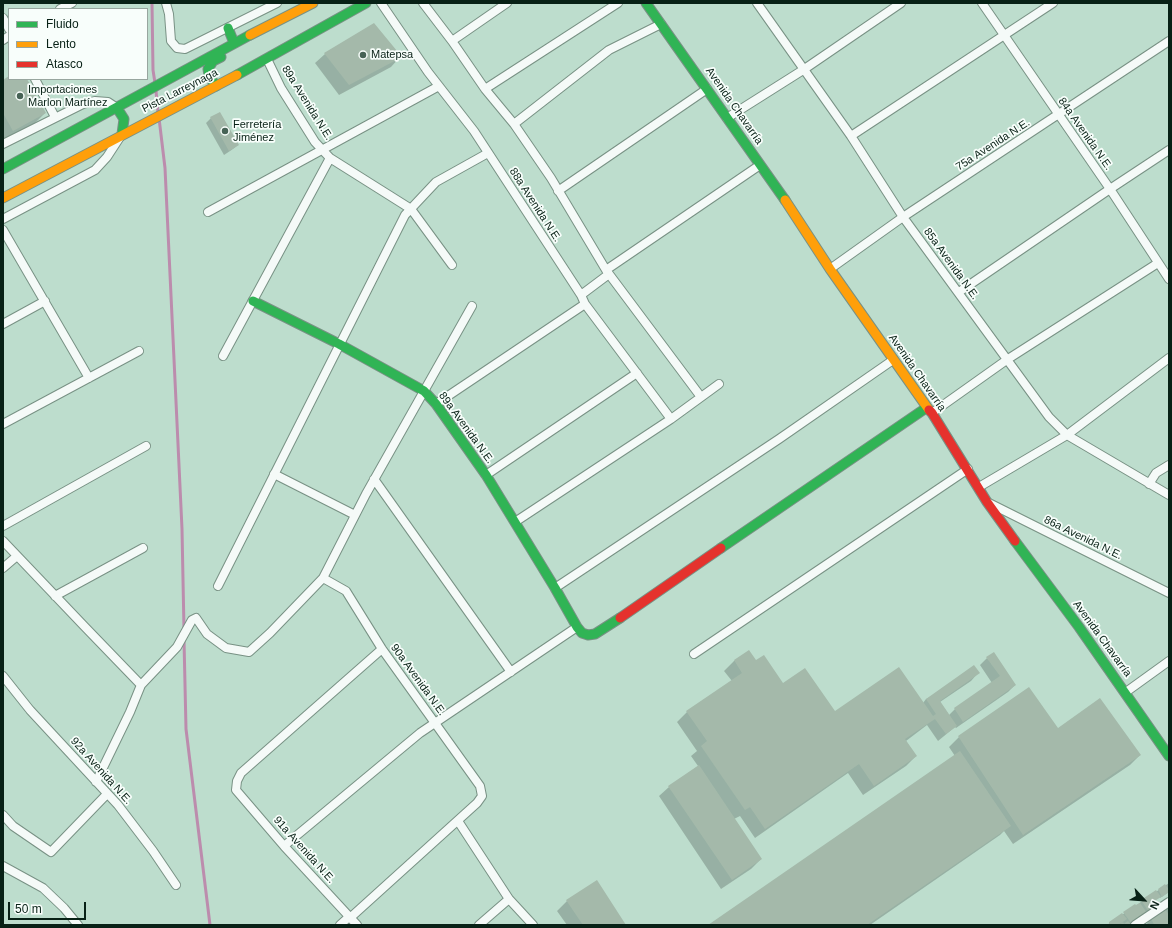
<!DOCTYPE html>
<meta charset="utf-8">
<style>
body{margin:0}
#map{position:relative;width:1172px;height:928px;overflow:hidden;background:#bdddcd;font-family:Arial,sans-serif}
canvas{display:block}
.frame{position:absolute;inset:0;border:4px solid #082116;pointer-events:none}
.legend{position:absolute;left:8px;top:8px;width:140px;height:72px;box-sizing:border-box;background:#f8fefb;border:1px solid #98a69f;margin:0;padding:5px 7px;list-style:none;font-size:12px;color:#082116}
.legend li{display:flex;align-items:center;gap:8px;height:20px}
.legend b{width:20px;border:1px solid #98a69f}
.north{position:absolute;left:1124px;top:880px;width:40px;height:40px;-webkit-text-stroke:3px #f8fefb;paint-order:stroke;rotate:116deg;font-size:11px;font-weight:700;line-height:16px;text-align:center;color:#082116}
.north::after{content:'';display:block;margin:auto;width:14px;height:18px;background:#082116;clip-path:polygon(50% 0,100% 100%,50% 72%,0 100%)}
.scale{position:absolute;left:8px;top:902px;width:78px;height:18px;box-sizing:border-box;border:2px solid #082116;border-top:0;padding-left:5px;font-size:12px;line-height:14px;white-space:nowrap;color:#082116;-webkit-text-stroke:3px #f8fefb;paint-order:stroke}
</style>
<div id="map">
<canvas width="1172" height="928"></canvas>
<div class="frame"></div>
<ul class="legend">
<li><b style="height:5px;background:#30b455"></b>Fluido</li>
<li><b style="height:5px;background:#ff9f0a"></b>Lento</li>
<li><b style="height:5px;background:#e5322d"></b>Atasco</li>
</ul>
<div class="north">N</div>
<div class="scale">50 m</div>
</div>
<script>
const c = document.querySelector('canvas').getContext('2d');
c.lineJoin = 'round';
function fillPath(path, color) { c.fillStyle = color; c.fill(path, 'evenodd'); }
const poly = rows => new Path2D(rows.map(r => 'M' + r).join(''));
function strokePath(path, color, width, dash) { c.strokeStyle = color; c.lineWidth = width; c.lineCap = dash ? 'butt' : 'round'; c.setLineDash(dash || []); c.stroke(path); }
function drawText(font, color, halo, rows, align = 'center') {
  c.font = font + ' Arial,sans-serif'; c.lineWidth = 3.5; c.setLineDash([]); c.textBaseline = 'middle'; c.strokeStyle = halo; c.fillStyle = color; for (const [text, x, y, turn = 0] of rows) {
    c.save(); c.translate(x, y); c.rotate((+turn || 0) * Math.PI / 180); c.textAlign = isNaN(turn) ? turn : align; if (halo) c.strokeText(text, 0, 0); c.fillText(text, 0, 0); c.restore();
  }
}
fillPath(poly([
 [325,54,400,57,391,67,339,95,315,63],
 [9,78,9,79,26,79,45,113,35,123,3,141,3,81],
 [211,118,238,145,233,149,224,155,206,123],
 [749,651,756,662,783,684,834,713,923,703,926,699,978,673,971,681,940,702,949,715,955,709,992,683,980,665,987,658,1015,685,1008,692,956,728,955,727,938,741,927,725,906,741,916,756,906,766,863,795,848,773,755,838,740,816,734,819,761,859,751,869,721,889,659,796,669,787,698,766,691,756,697,751,677,722,687,712,732,681,724,671,734,661],
 [959,737,1140,755,1130,765,1013,844,1004,831,1000,835,870,925,709,925,955,756,949,747],
 [1169,883,1169,892,1160,898,1159,897,1152,903,1155,907,1131,925,1107,925],
 [567,901,625,925,567,925,557,911],
 [1169,907,1169,925,1146,925,1151,919]
]), '#0003');
strokePath(poly([
 [152,3,153,70,155,83],
 [156,91,158,113],
 [159,118,165,168,182,529,184,630],
 [184,640,186,729,210,925]
]), '#bc8cad', 3);
fillPath(poly([
 [374,23,402,57,349,85,324,53],
 [9,76,9,79,27,79,46,113,13,131,3,113,3,80],
 [220,112,239,145,229,151,210,117],
 [749,650,756,660,764,655,783,683,805,668,835,711,899,667,933,716,936,714,926,699,974,665,980,673,940,701,957,726,946,734,935,719,905,739,917,756,874,786,859,764,765,829,750,807,745,810,701,746,707,741,686,711,742,673,734,660],
 [994,652,1016,685,963,722,954,708,1000,676,986,657],
 [1029,687,1058,728,1100,698,1141,755,1023,835,958,736],
 [960,751,1011,826,867,925,708,925],
 [699,765,762,859,732,880,668,786],
 [597,880,626,925,583,925,566,900],
 [1165,884,1169,890,1169,892,1162,897,1158,889],
 [1156,890,1161,897,1153,902,1156,907,1149,912,1141,900],
 [1140,903,1147,913,1132,924,1123,912,1135,904,1136,905],
 [1165,909,1169,915,1169,925,1152,925,1154,924,1151,919],
 [1122,913,1127,919,1118,925,1109,925,1109,922],
 [1128,921,1131,925,1119,925,1123,922,1124,924]
]), '#a4b9aa');
const street = poly([
 [166,3,169,14,171,41,177,48,185,49,277,3],
 [381,3,428,72,474,131,581,295,585,304,671,419],
 [423,3,452,41,485,89,514,124,551,178,606,270,701,397],
 [757,3,851,136,903,217,1049,417,1067,435,1169,495],
 [982,3,1110,189,1169,279],
 [60,9,72,3],
 [3,18,9,29],
 [3,40,9,36],
 [452,41,507,3],
 [267,59,281,88,315,142,330,158,411,209,452,265],
 [35,79,55,117],
 [485,89,618,3],
 [727,118,803,70,901,3],
 [514,124,609,50,661,24],
 [851,136,1053,3],
 [3,144,83,104,95,101,108,102,117,108],
 [558,191,707,89],
 [208,212,439,86],
 [3,219,95,170,107,157,120,137],
 [3,230,89,378],
 [830,269,903,217,1169,41],
 [606,270,760,165],
 [959,292,1110,189,1169,150],
 [581,295,609,274],
 [3,324,45,301],
 [223,356,330,158],
 [436,404,585,304],
 [932,413,1008,359,1158,263],
 [3,424,139,351],
 [274,474,355,515],
 [486,475,637,373],
 [374,479,511,672],
 [1149,484,1156,473,1169,465],
 [979,487,1067,435,1169,358],
 [989,503,1169,593],
 [515,522,671,419,719,384],
 [3,526,146,446],
 [3,541,85,627,141,685],
 [3,568,17,556],
 [323,578,346,591,382,649,480,786,482,796,477,803,351,917,350,916,340,925],
 [218,586,405,215,436,182,488,153],
 [555,588,779,439,893,360],
 [55,596,143,548],
 [694,654,968,469],
 [3,676,30,710,118,805,153,851,176,885],
 [1126,692,1169,661],
 [96,782,130,712,141,685,177,647,192,620,196,618,207,634,226,648,249,652,270,633,323,578,366,494,472,306],
 [3,815,13,826,51,852,107,794],
 [458,821,509,899,533,925],
 [284,846,420,733,577,627],
 [3,866,43,888,64,908,78,925],
 [357,925,284,846,236,790,237,781,241,773,382,649],
 [479,925,509,899],
 [1135,925,1169,902]
]);
const fast = poly([
 [646,3,785,200],
 [228,28,234,43],
 [237,75,366,3],
 [216,86,209,76,208,69,213,61,221,57],
 [117,108,124,119,122,134],
 [3,169,250,35],
 [253,301,339,344,424,391,436,404,486,475,555,588,577,627,582,633,588,635,595,634,620,618],
 [1015,541,1079,627,1169,756],
 [721,548,926,408]
]);
const slow = poly([
 [250,35,313,3],
 [3,198,237,75],
 [785,200,830,269,929,410]
]);
const jam = poly([
 [929,410,932,413,987,502,1015,541],
 [620,618,721,548]
]);
strokePath(street, '#789184', 10);
strokePath(fast, '#789184', 11);
strokePath(slow, '#789184', 11);
strokePath(jam, '#789184', 11);
strokePath(street, '#f5faf8', 8);
strokePath(fast, '#30b455', 9);
strokePath(slow, '#ff9f0a', 9);
strokePath(jam, '#e5322d', 9);
for (const [x, y, r, color] of [
 [363,55,4,"#476356"],
 [20,96,4,"#476356"],
 [225,131,4,"#476356"]
]) { const dot = new Path2D(); dot.arc(x, y, r, 0, 2 * Math.PI); c.fillStyle = color; c.fill(dot); strokePath(dot, '#f8fefb', 1.5); }
drawText('11px', '#082116', '#f8fefb', [
 ["Matepsa",371,55],
 ["Importaciones",28,90],
 ["Marlon Martínez",28,103],
 ["Ferretería",233,125],
 ["Jiménez",233,138]
], 'left');
drawText('11px', '#082116', '#f8fefb', [
 ["Pista Larreynaga",180,91,-27],
 ["89a Avenida N.E.",307,103,58],
 ["Avenida Chavarría",734,106,55],
 ["84a Avenida N.E.",1085,134,55],
 ["75a Avenida N.E.",993,145,-33],
 ["88a Avenida N.E.",535,205,57],
 ["85a Avenida N.E.",951,264,54],
 ["Avenida Chavarría",917,373,55],
 ["89a Avenida N.E.",466,428,54],
 ["86a Avenida N.E.",1083,538,26],
 ["Avenida Chavarría",1102,639,54],
 ["90a Avenida N.E.",418,680,54],
 ["92a Avenida N.E.",101,771,48],
 ["91a Avenida N.E.",304,850,48]
]);
</script>
